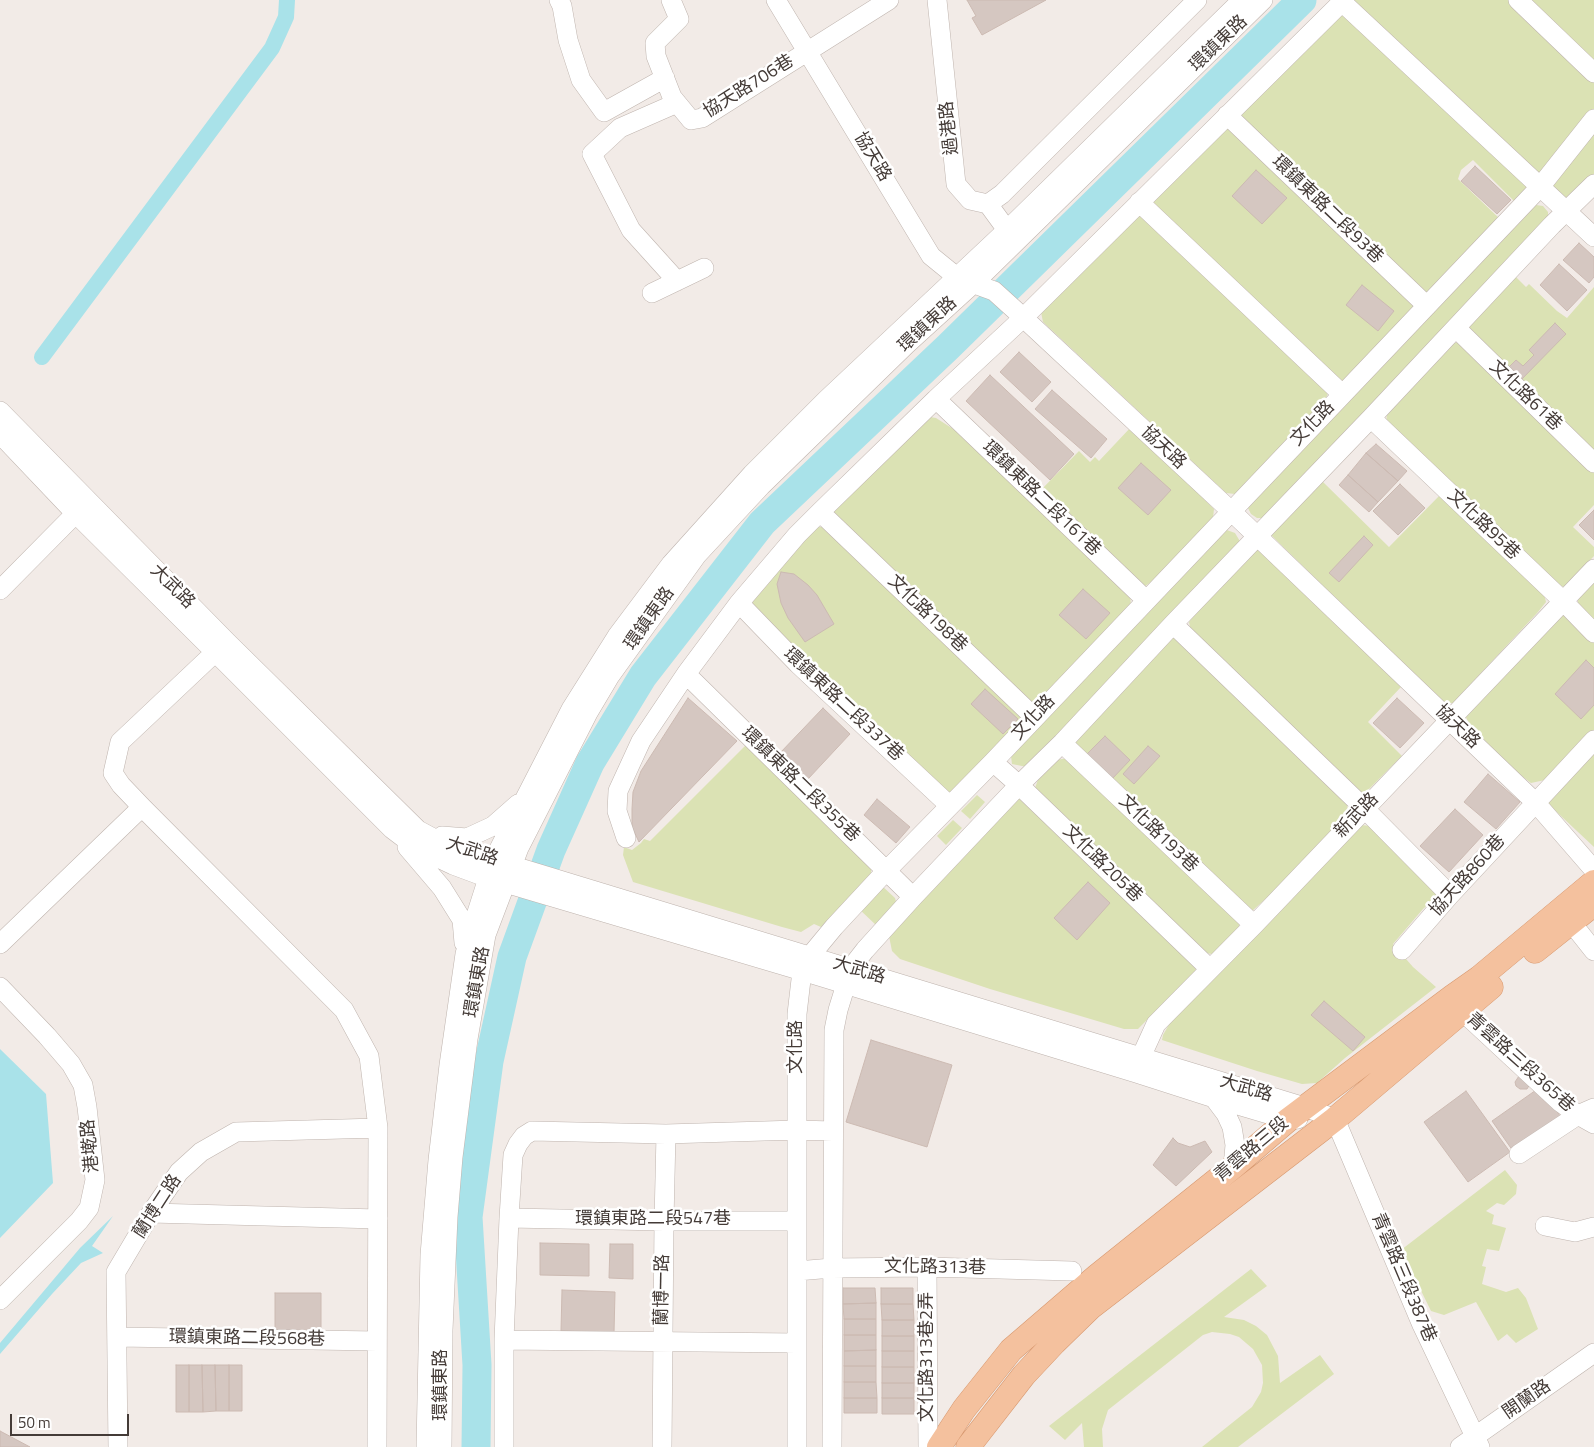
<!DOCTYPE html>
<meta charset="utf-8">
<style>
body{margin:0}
#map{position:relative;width:1594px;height:1447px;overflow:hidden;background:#f2ebe7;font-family:"Titillium Web",sans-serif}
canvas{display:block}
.scale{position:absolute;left:10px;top:1414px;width:119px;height:22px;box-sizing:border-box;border:2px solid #443b37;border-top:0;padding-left:6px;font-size:15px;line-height:18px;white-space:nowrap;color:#443b37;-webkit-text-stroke:4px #fff;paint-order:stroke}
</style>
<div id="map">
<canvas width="1594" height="1447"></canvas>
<div class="scale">50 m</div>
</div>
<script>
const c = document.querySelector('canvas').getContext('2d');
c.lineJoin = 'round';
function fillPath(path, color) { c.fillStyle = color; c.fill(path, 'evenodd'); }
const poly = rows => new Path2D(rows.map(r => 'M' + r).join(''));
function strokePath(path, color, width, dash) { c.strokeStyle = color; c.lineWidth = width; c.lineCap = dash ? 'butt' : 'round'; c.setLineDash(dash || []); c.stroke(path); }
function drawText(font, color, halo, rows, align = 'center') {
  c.font = font + ' "Titillium Web","Noto Sans TC",sans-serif'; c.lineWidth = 5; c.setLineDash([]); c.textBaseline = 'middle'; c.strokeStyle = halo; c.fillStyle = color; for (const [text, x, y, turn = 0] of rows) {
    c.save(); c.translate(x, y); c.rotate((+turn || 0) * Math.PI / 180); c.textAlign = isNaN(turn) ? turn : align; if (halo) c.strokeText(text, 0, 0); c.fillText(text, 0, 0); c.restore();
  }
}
fillPath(poly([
 [1354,0,1509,0,1594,79,1594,110,1542,174,1535,176,1351,3],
 [1523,0,1594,0,1594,64],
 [1345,12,1530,190,1515,202,1473,160,1461,170,1458,179,1501,220,1426,295,1242,121,1242,109],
 [1232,127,1416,303,1414,312,1345,383,1334,381,1151,203,1227,129],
 [1594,130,1594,174,1567,200,1551,191,1554,182],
 [1536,205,1543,206,1548,212,1548,218,1264,518,1257,518,1251,514,1248,508,1251,500],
 [1142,214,1329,391,1326,398,1246,486,1235,494,1226,493,1043,322,1041,312,1128,221],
 [1515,276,1526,287,1529,284,1557,311,1567,318,1594,287,1594,453,1471,338,1469,327],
 [1462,342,1594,469,1594,505,1573,527,1594,547,1594,556,1565,586,1558,588,1386,425,1387,413,1453,343],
 [924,416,936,418,958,432,1130,593,1131,607,1041,702,1025,703,833,514,836,506],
 [1131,427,1214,509,1213,518,1155,579,1144,587,1039,492,1079,451,1090,462,1095,457,1099,461],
 [1322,481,1389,547,1441,494,1544,594,1546,602,1538,612,1453,703,1443,703,1270,534],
 [817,527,827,527,1025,715,959,790,948,794,754,613,752,598,794,546],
 [1224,529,1235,533,1241,543,1027,767,1012,764,1011,756],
 [1259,548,1401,687,1368,722,1402,756,1365,793,1354,791,1191,632,1189,622,1202,605,1249,556],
 [1594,582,1594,624,1578,608,1578,597],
 [1561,613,1594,639,1594,732,1545,780,1531,783,1515,771,1493,749,1469,724,1465,715],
 [1179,636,1347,802,1348,815,1270,895,1252,911,1074,747,1076,735,1169,637],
 [747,744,871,866,871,877,827,923,821,927,814,924,801,932,782,927,633,882,623,855,624,847,632,850,641,843,644,839,650,841],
 [1594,750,1594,847,1546,802],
 [1069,758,1239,921,1239,929,1212,954,1200,952,1035,788,1040,774,1055,760],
 [977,795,985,802,970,819,961,811],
 [1023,798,1192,959,1196,970,1138,1029,1124,1029,990,989,900,959,892,951,889,936,1012,801],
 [953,820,962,828,946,845,937,836],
 [1360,825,1372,826,1438,895,1423,909,1393,944,1413,967,1436,987,1345,1058,1317,1083,1302,1084,1257,1071,1162,1040,1163,1035,1171,1021],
 [881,885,895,898,897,905,877,926,858,908],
 [1505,1170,1517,1185,1516,1194,1504,1205,1497,1203,1486,1211,1494,1215,1492,1224,1506,1228,1499,1251,1487,1249,1482,1266,1486,1267,1482,1284,1506,1292,1518,1288,1526,1298,1538,1329,1516,1343,1507,1334,1498,1341,1476,1302,1444,1315,1431,1311,1401,1250],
 [1251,1269,1267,1286,1224,1317,1244,1320,1256,1326,1267,1335,1278,1356,1280,1383,1320,1355,1334,1374,1238,1447,1202,1447,1252,1407,1261,1392,1263,1383,1262,1365,1253,1349,1239,1337,1230,1334,1212,1332,1203,1335,1108,1410,1102,1429,1103,1447,1084,1447,1082,1423,1065,1440,1049,1426]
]), '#dbe2b4');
fillPath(poly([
 [0,1049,46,1094,53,1183,0,1238],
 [113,1216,92,1246,103,1253,81,1263,52,1294,0,1354,0,1343,80,1248]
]), '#a9e2e9');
strokePath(poly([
 [42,357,272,48,286,17,287,0]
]), '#a9e2e9', 16);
strokePath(poly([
 [476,1447,477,1365,468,1217,489,1061,512,957,551,850,590,763,643,676,762,523,948,347,1302,0]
]), '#a9e2e9', 29);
const building = poly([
 [967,0,1046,0,982,35,972,18,976,16,967,0],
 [1475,166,1511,200,1497,214,1461,181,1475,166],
 [1256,170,1287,198,1262,224,1232,196,1256,170],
 [1579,243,1594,257,1594,277,1589,283,1563,260,1579,243],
 [1559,264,1587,290,1567,311,1540,285,1559,264],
 [1362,285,1394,311,1378,331,1346,305,1362,285],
 [1555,323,1566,334,1520,381,1507,369,1516,360,1523,366,1534,355,1529,350,1555,323],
 [1019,352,1051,382,1032,402,1000,372,1019,352],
 [990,375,1074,454,1050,480,966,401,990,375],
 [1052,390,1107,439,1091,458,1035,409,1052,390],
 [1376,444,1407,471,1398,481,1366,453,1376,444],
 [1366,453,1398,481,1378,502,1348,475,1366,453],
 [1141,463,1171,490,1148,515,1118,488,1141,463],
 [1348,475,1378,502,1369,512,1339,485,1348,475],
 [1400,484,1425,508,1398,535,1373,511,1400,484],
 [1594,510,1594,540,1579,525,1594,510],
 [1364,536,1373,545,1339,582,1329,573,1364,536],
 [781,572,794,574,808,585,817,595,834,624,805,642,788,618,781,603,777,584,781,572],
 [1083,589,1110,613,1086,639,1059,615,1083,589],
 [1586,660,1594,668,1594,705,1581,719,1555,694,1586,660],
 [985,689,1018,719,1003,734,971,704,985,689],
 [688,698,737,741,639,842,632,827,632,809,633,792,641,771,688,698],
 [1397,698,1424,723,1400,748,1373,723,1397,698],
 [823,708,850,734,808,779,780,753,823,708],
 [1105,736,1130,760,1112,779,1087,754,1105,736],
 [1148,746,1160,756,1134,784,1123,774,1148,746],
 [1488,774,1520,802,1496,829,1464,802,1488,774],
 [877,799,910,827,896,843,864,815,877,799],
 [1455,809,1483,835,1449,872,1420,846,1455,809],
 [1088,882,1110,903,1077,940,1054,918,1088,882],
 [1324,1001,1365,1037,1353,1051,1311,1015,1324,1001],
 [871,1040,952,1065,927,1147,846,1122,871,1040],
 [1519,1076,1530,1084,1527,1089,1520,1089,1516,1086,1515,1082,1519,1076],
 [1539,1088,1561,1117,1513,1151,1492,1121,1539,1088],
 [1466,1091,1510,1152,1468,1182,1424,1122,1466,1091],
 [1173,1138,1178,1143,1190,1147,1205,1141,1212,1152,1176,1186,1153,1165,1173,1138],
 [540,1243,589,1244,589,1276,540,1275,540,1243],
 [610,1244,633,1244,633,1279,609,1278,610,1244],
 [843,1288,875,1288,876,1303,843,1304,843,1288],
 [881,1288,913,1288,913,1304,881,1304,881,1288],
 [562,1290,615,1292,614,1333,561,1331,562,1290],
 [275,1293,321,1293,321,1331,275,1331,275,1293],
 [876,1303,876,1319,844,1319,843,1304,876,1303],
 [881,1304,913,1304,914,1320,882,1320,881,1304],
 [844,1319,876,1319,876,1335,844,1335,844,1319],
 [882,1320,914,1320,914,1336,882,1336,882,1320],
 [844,1335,876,1335,876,1350,844,1351,844,1335],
 [882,1336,914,1336,914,1351,882,1351,882,1336],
 [876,1350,876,1366,844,1366,844,1351,876,1350],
 [882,1351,914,1351,914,1367,882,1367,882,1351],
 [176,1365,189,1365,189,1412,176,1412,176,1365],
 [189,1365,202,1365,203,1412,189,1412,189,1365],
 [202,1365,215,1365,216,1411,203,1412,202,1365],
 [215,1365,229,1365,229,1411,216,1411,215,1365],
 [229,1365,242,1365,242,1411,229,1411,229,1365],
 [844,1366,876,1366,876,1382,844,1382,844,1366],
 [882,1367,914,1367,914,1383,882,1383,882,1367],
 [844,1382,876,1382,877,1398,844,1398,844,1382],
 [882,1383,914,1383,914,1398,882,1398,882,1383],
 [844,1398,877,1398,877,1413,844,1413,844,1398],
 [882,1398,914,1398,914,1414,882,1414,882,1398],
 [0,1431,30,1447,0,1447,0,1431]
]);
fillPath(building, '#d5c7c1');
strokePath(building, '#ccbab2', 1);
const minor = poly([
 [559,0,562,6,568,40,581,80,604,112,665,78],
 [671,0,679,19,655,43,656,56,672,97,691,120,702,118,889,0],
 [776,0,931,256,958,278,994,291,1015,310,1231,511,1535,802,1594,870],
 [937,0,956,184,970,200,988,204,1007,230],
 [1518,0,1594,73],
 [1342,2,1594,237],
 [677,103,620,128,592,154,631,230,677,281],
 [1227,115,1427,306],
 [1139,202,1342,394],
 [988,204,1002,194,1197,0],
 [652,293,704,268],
 [1456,328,1594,463],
 [936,399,1146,600],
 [0,411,227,642,418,830,448,846,1305,1107,1335,1119],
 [1371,418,1563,601,1594,633],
 [0,434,76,514,215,652,392,829,417,848,453,865,488,878,802,971,1136,1073,1214,1098,1288,1120,1298,1119],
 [820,512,1034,717],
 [0,590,83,506],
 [739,603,798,664,950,806],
 [1173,624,1364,808,1450,895],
 [225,643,120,742,113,773,121,785,142,807,344,1010,369,1056,378,1128,377,1447],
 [686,674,913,897],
 [1062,743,1254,925],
 [993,762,1019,785,1210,969],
 [442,836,467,838,493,826,518,804],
 [626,838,617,811,618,791,641,741,686,674,739,603,797,535,820,512,936,399,1023,318,1344,0],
 [407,847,442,888,462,920,464,943],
 [1571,922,1594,951],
 [0,944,142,807],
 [1402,950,1450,895,1594,740],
 [0,987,47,1036,71,1064,83,1085,87,1107,95,1180,89,1208,79,1221,0,1300],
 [1455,1001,1462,1011,1560,1102,1578,1115,1594,1124],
 [1138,1068,1141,1057,1156,1024,1254,925,1594,569],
 [1214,1098,1226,1114,1232,1127,1235,1145,1233,1167],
 [1335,1119,1422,1325,1480,1447],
 [1519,1154,1578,1115,1594,1108],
 [151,1213,378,1219],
 [509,1218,664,1221,797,1221],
 [1545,1226,1575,1232,1594,1227],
 [927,1267,928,1447],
 [797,1271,832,1268,927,1267,1072,1271],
 [117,1337,377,1341],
 [504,1340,797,1343],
 [118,1447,116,1272,151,1213,179,1172,201,1152,236,1132,378,1128],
 [426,1447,430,1255,438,1160,449,1065,465,954,473,925,488,878,500,847,571,709,617,636,671,564,752,474,826,400,1007,230,1242,0],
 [442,1447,443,1330,448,1217,453,1157,468,1039,486,935,519,848,588,713,610,676,697,555,761,486,907,344,974,283,1263,0],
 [504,1447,504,1340,509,1218,513,1155,518,1144,524,1136,532,1131,666,1134,797,1130,833,1131],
 [662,1447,664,1221,666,1134],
 [797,1447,797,1014,802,971,810,956,834,927,887,870,993,762,1540,187,1594,119],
 [832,1447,834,1030,838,1010,851,968,865,950,913,897,1019,785,1062,743,1173,624,1371,418,1552,225,1594,184],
 [1460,1447,1594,1353]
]);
const major = poly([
 [1535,951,1594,904],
 [939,1447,964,1409,1011,1350,1097,1276,1233,1167,1288,1120,1452,997,1479,978,1594,882],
 [968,1447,1024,1375,1054,1343,1091,1307,1335,1119,1491,987]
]);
strokePath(minor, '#bfb4ae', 20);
strokePath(major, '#d7986f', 25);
strokePath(minor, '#fff', 19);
strokePath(major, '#f4c19e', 24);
drawText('18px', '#443b37', '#fff', [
 ["環鎮東路",1219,44,-44],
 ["協天路706巷",749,87,-32],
 ["過港路",950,128,-96],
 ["協天路",872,157,59],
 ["環鎮東路二段93巷",1327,210,44],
 ["環鎮東路",928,325,-43],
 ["文化路61巷",1525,396,44],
 ["文化路",1313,424,-46],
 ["協天路",1163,448,43],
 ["環鎮東路二段161巷",1041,499,44],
 ["文化路95巷",1483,525,44],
 ["大武路",172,587,45],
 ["文化路198巷",927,614,44],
 ["環鎮東路",650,619,-55],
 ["環鎮東路二段337巷",843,705,43],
 ["文化路",1034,718,-47],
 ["協天路",1457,727,44],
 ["環鎮東路二段355巷",800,785,44],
 ["新武路",1357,816,-46],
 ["文化路193巷",1158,834,44],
 ["大武路",472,852,19],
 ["文化路205巷",1102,864,44],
 ["協天路860巷",1468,876,-48],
 ["大武路",859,971,17],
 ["環鎮東路",478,982,-80],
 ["文化路",797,1047,-90],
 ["青雲路三段365巷",1520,1063,42],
 ["大武路",1246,1089,17],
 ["港墘路",91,1146,-95],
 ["青雲路三段",1252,1150,-40],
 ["蘭博二路",158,1207,-57],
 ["環鎮東路二段547巷",653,1220],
 ["文化路313巷",935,1268,1],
 ["青雲路三段387巷",1403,1278,67],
 ["蘭博一路",663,1290,-89],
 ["環鎮東路二段568巷",247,1339,1],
 ["文化路313巷2弄",928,1357,-90],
 ["環鎮東路",442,1385,-90],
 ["開蘭路",1527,1400,-35]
]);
</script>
